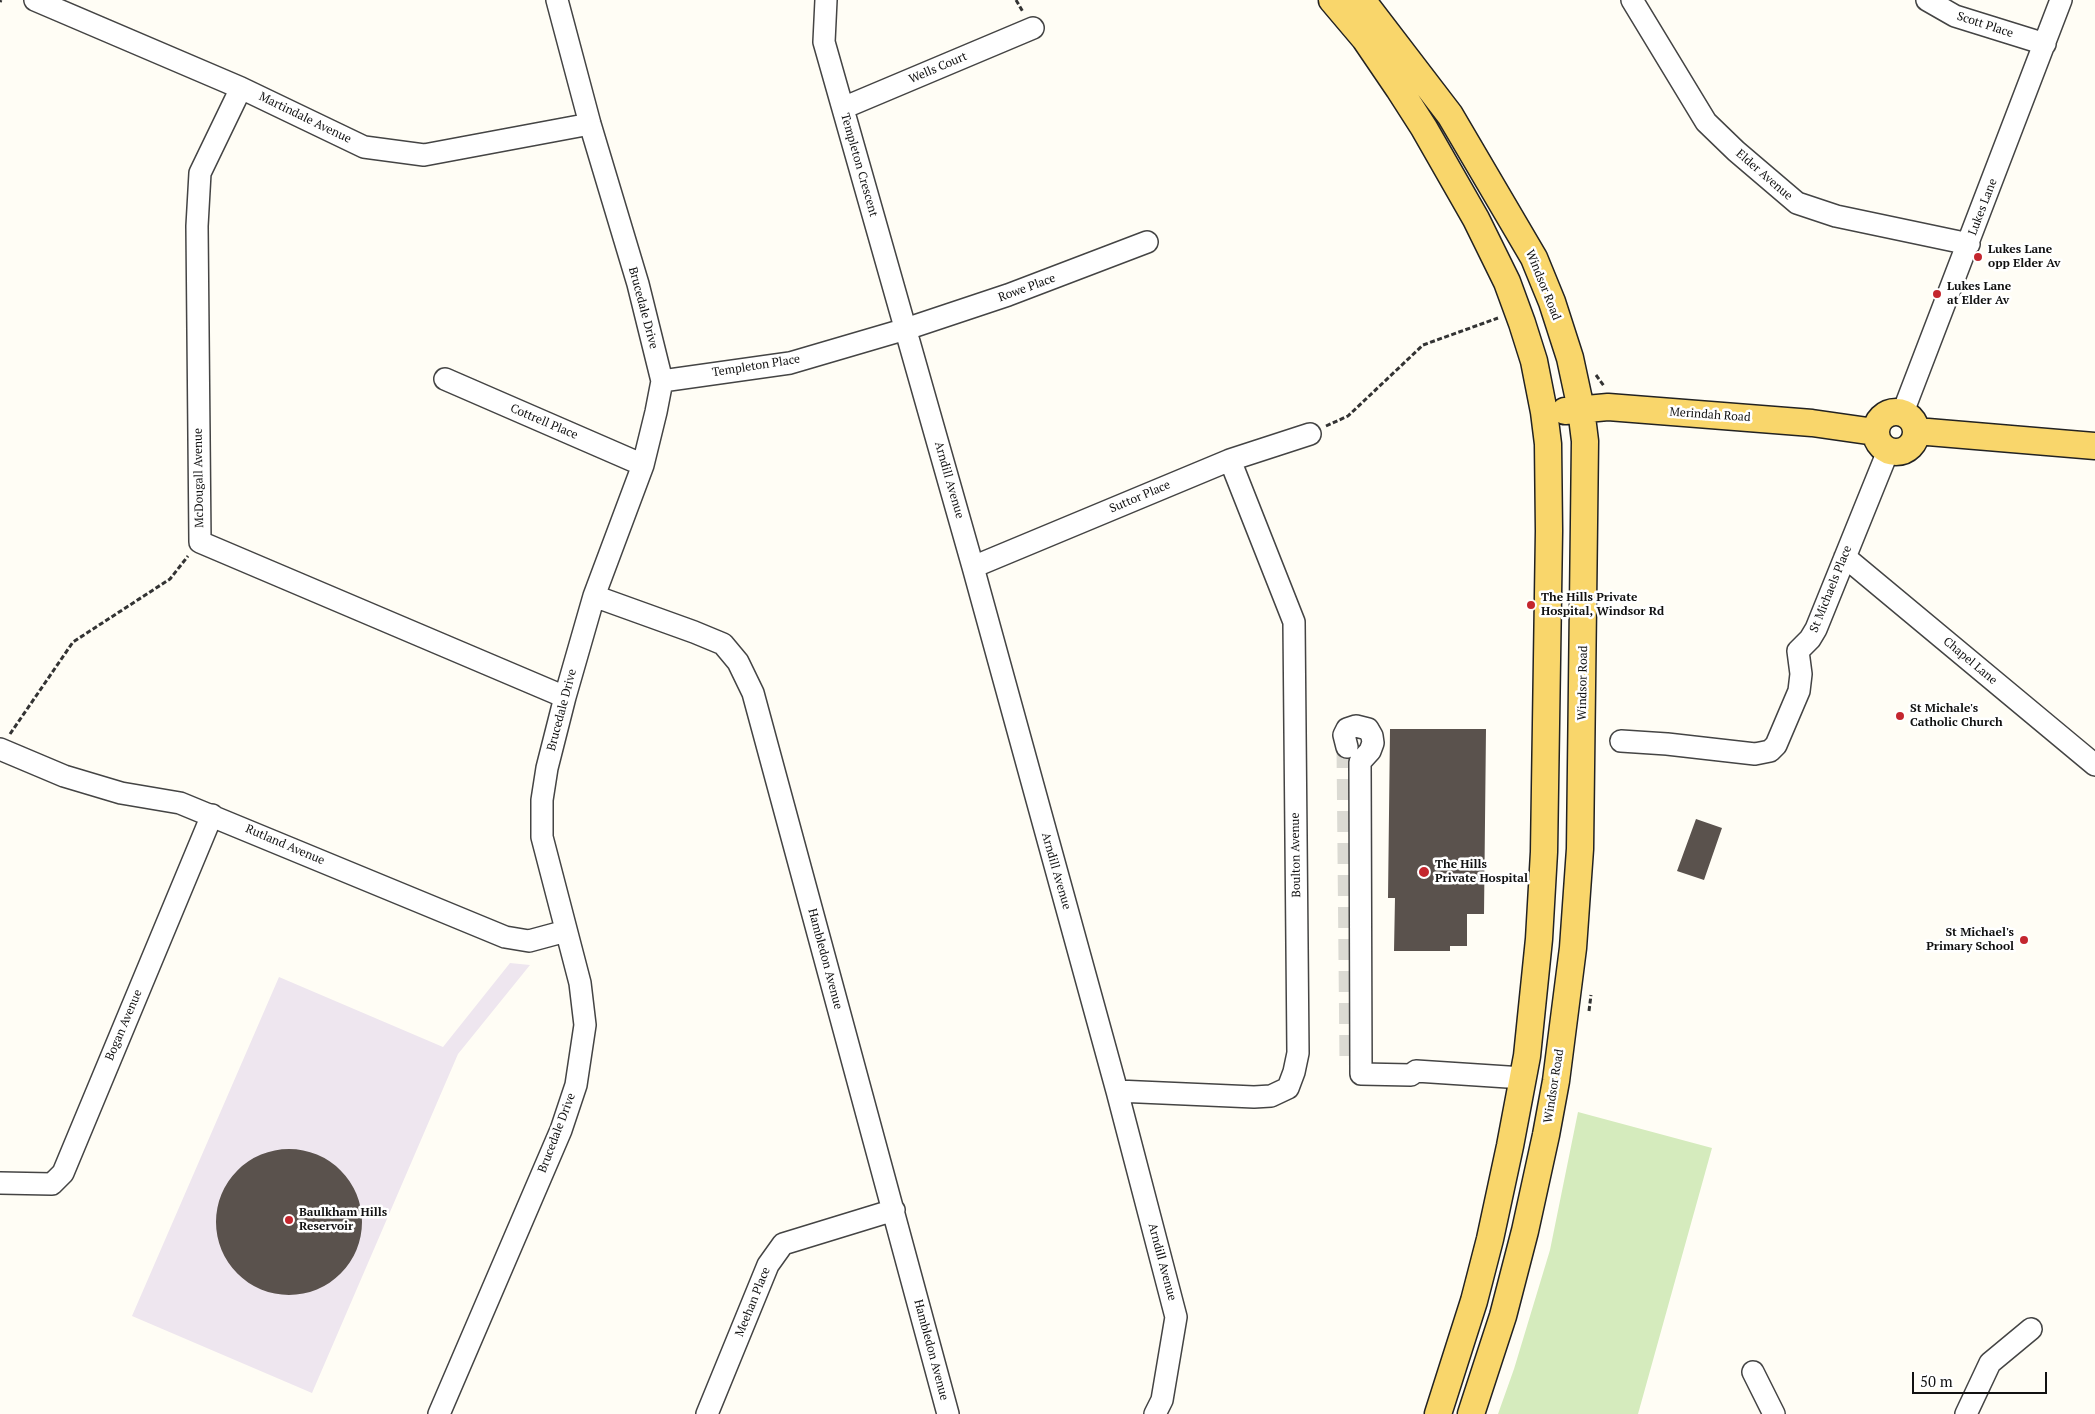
<!DOCTYPE html>
<style>
body{margin:0}
#map{position:relative;width:2095px;height:1414px;overflow:hidden;background:#fffdf5;font-family:"PT Serif",serif}
canvas{display:block}
.scale{position:absolute;left:1912px;top:1372px;width:135px;height:22px;box-sizing:border-box;border:2px solid #111;border-top:0;padding-left:6px;font-size:15px;line-height:18px;white-space:nowrap;color:#111;-webkit-text-stroke:4px #fff;paint-order:stroke}
</style>
<div id="map">
<canvas width="2095" height="1414"></canvas>
<div class="scale">50 m</div>
</div>
<script>
const c = document.querySelector('canvas').getContext('2d');
c.lineJoin = 'round';
function fillPath(path, color) { c.fillStyle = color; c.fill(path, 'evenodd'); }
const poly = rows => new Path2D(rows.map(r => 'M' + r).join(''));
function strokePath(path, color, width, dash) { c.strokeStyle = color; c.lineWidth = width; c.lineCap = dash ? 'butt' : 'round'; c.setLineDash(dash || []); c.stroke(path); }
function drawText(font, color, halo, rows, align = 'center') {
  c.font = font + ' "PT Serif",serif'; c.lineWidth = 5; c.setLineDash([]); c.textBaseline = 'middle'; c.strokeStyle = halo; c.fillStyle = color; for (const [text, x, y, turn = 0] of rows) {
    c.save(); c.translate(x, y); c.rotate((+turn || 0) * Math.PI / 180); c.textAlign = isNaN(turn) ? turn : align; if (halo) c.strokeText(text, 0, 0); c.fillText(text, 0, 0); c.restore();
  }
}
fillPath(poly([
 [510,963,530,965,458,1054,312,1393,132,1316,279,977,443,1047]
]), '#eee6ef');
fillPath(poly([
 [1578,1112,1712,1148,1638,1414,1498,1414,1514,1369,1550,1250]
]), '#d5ebbd');
fillPath(poly([
 [1390,729,1486,729,1484,914,1467,914,1467,946,1450,946,1450,951,1394,951,1395,898,1388,898],
 [1696,819,1722,828,1704,880,1677,871],
 '216 1222a73 73 0 1 1 146 0a73 73 0 1 1-146 0Z'
]), '#5a524d');
strokePath(poly([
 [1347,747,1350,1063,1372,1064]
]), '#dbdad3', 21, [21, 11]);
const minor = poly([
 [35,0,241,88,364,147,424,155,590,124],
 [826,0,824,42,973,567,1117,1091,1176,1317,1162,1400,1155,1414],
 [1632,0,1706,122,1736,151,1797,203,1836,216,1969,244],
 [1927,0,1955,16,2045,44],
 [241,88,200,173,197,226,200,542,565,697],
 [843,108,1033,28],
 [445,379,643,465],
 [662,381,790,363,906,329,1008,295,1147,242],
 [1903,412,2061,0],
 [1845,557,2095,765],
 [973,567,1230,460,1310,434],
 [594,596,694,632,723,644,738,662,753,693,948,1414],
 [1621,741,1667,744,1755,754,1770,751,1776,745,1799,691,1801,674,1798,651,1810,639,1816,629,1888,451],
 [1347,747,1344,735,1347,729,1356,726,1368,729,1372,736,1373,743,1370,751,1360,762,1361,1074,1411,1075,1416,1071,1523,1078],
 [0,749,64,776,121,793,180,803,505,937,529,941,566,931],
 [1117,1091,1254,1097,1271,1096,1288,1088,1294,1072,1298,1053,1294,622,1230,460],
 [0,1183,52,1184,63,1173,212,815],
 [1753,1372,1774,1414],
 [439,1414,561,1130,576,1085,585,1025,580,983,542,837,542,800,547,768,565,697,594,596,643,465,656,412,662,381,638,284,590,124,557,0],
 [707,1414,768,1265,783,1244,894,1210],
 [1966,1414,1990,1363,2031,1329]
]);
const major = poly([
 [1332,0,1365,39,1399,89,1424,128,1476,219,1507,282,1522,323,1534,361,1544,412,1548,444,1549,531,1544,852,1539,939,1527,1056,1510,1146,1490,1239,1474,1301,1438,1414],
 [1362,0,1450,115,1534,258,1552,302,1570,358,1581,409,1585,441,1580,849,1573,948,1556,1081,1546,1135,1525,1231,1503,1316,1471,1414],
 [1565,411,1608,407,1812,423,1875,432],
 '1876 432a20 20 0 1 1 40 0a20 20 0 1 1-40 0Z',
 [1916,431,2095,446]
]);
strokePath(minor, '#444', 24);
strokePath(major, '#222', 29);
strokePath(poly([
 [1016,0,1023,12],
 [0,2,1,0],
 [1596,375,1604,386],
 [1326,426,1348,416,1423,345,1498,318],
 [10,734,73,642,170,579,188,556],
 [1589,1011,1591,995]
]), '#333', 3, [5, 2.5]);
strokePath(minor, '#fff', 21);
strokePath(major, '#f9d66b', 26);
for (const [x, y, r, color] of [
 [1978,257,5,"#c4262e"],
 [1937,294,5,"#c4262e"],
 [1531,605,5,"#c4262e"],
 [1900,716,5,"#c4262e"],
 [1424,872,6,"#c4262e"],
 [2024,940,5,"#c4262e"],
 [289,1220,5,"#c4262e"]
]) { const dot = new Path2D(); dot.arc(x, y, r, 0, 2 * Math.PI); c.fillStyle = color; c.fill(dot); strokePath(dot, '#fff', 2); }
drawText('12px', '#111', '#fff', [
 ["Scott Place",1985,25,18],
 ["Wells Court",938,68,-23],
 ["Martindale Avenue",305,118,26],
 ["Templeton Crescent",859,165,74],
 ["Elder Avenue",1764,175,41],
 ["Lukes Lane",1983,207,-69],
 ["Windsor Road",1543,285,68],
 ["Rowe Place",1027,288,-20],
 ["Brucedale Drive",643,308,75],
 ["Templeton Place",756,366,-9],
 ["Merindah Road",1710,415,4],
 ["Cottrell Place",544,422,23],
 ["McDougall Avenue",199,478,-91],
 ["Arndill Avenue",949,480,74],
 ["Suttor Place",1140,497,-23],
 ["St Michaels Place",1831,589,-68],
 ["Chapel Lane",1970,661,40],
 ["Windsor Road",1583,683,-89],
 ["Brucedale Drive",562,710,-75],
 ["Rutland Avenue",285,845,23],
 ["Boulton Avenue",1296,855,-91],
 ["Arndill Avenue",1056,871,74],
 ["Hambledon Avenue",825,959,75],
 ["Bogan Avenue",124,1025,-67],
 ["Windsor Road",1554,1086,-81],
 ["Brucedale Drive",557,1133,-69],
 ["Arndill Avenue",1162,1262,75],
 ["Meehan Place",753,1302,-68],
 ["Hambledon Avenue",931,1350,75]
]);
drawText('bold 12px', '#111', '#fff', [
 ["Lukes Lane",1988,250],
 ["opp Elder Av",1988,264],
 ["Lukes Lane",1947,287],
 ["at Elder Av",1947,301],
 ["The Hills Private",1541,598],
 ["Hospital, Windsor Rd",1541,612],
 ["St Michale's",1910,709],
 ["Catholic Church",1910,723],
 ["The Hills",1435,865],
 ["Private Hospital",1435,879],
 ["St Michael's",2014,933,"right"],
 ["Primary School",2014,947,"right"],
 ["Baulkham Hills",299,1213],
 ["Reservoir",299,1227]
], 'left');
</script>
